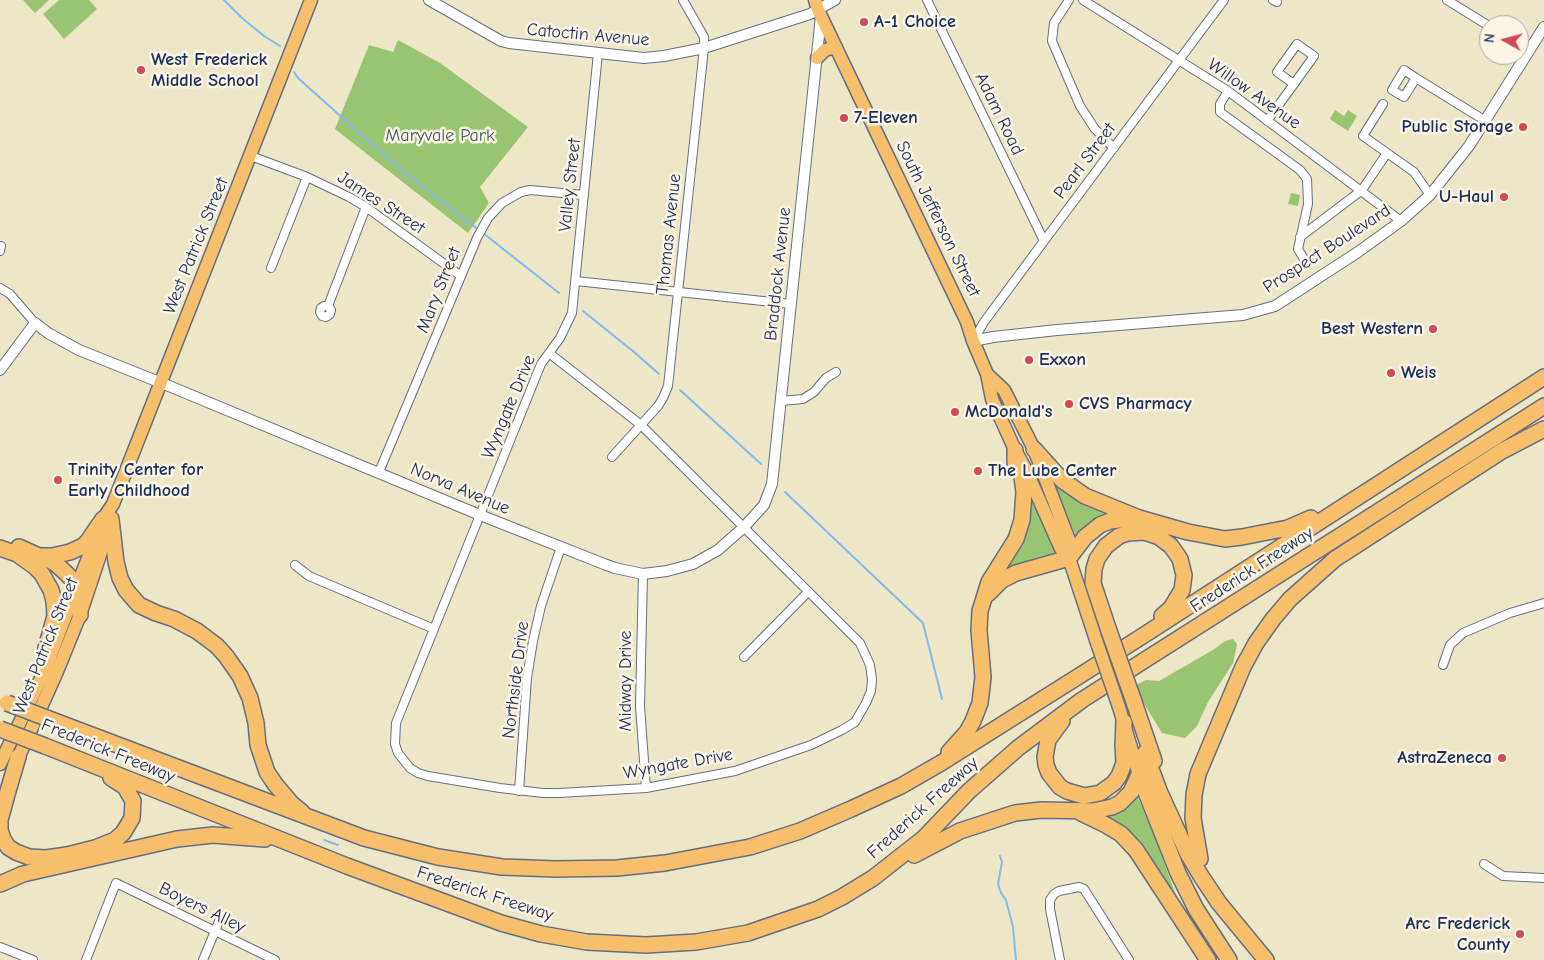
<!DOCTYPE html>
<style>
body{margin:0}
#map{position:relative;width:1544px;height:960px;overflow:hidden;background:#ede6c7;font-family:"Comic Neue",sans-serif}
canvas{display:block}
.north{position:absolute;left:1479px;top:15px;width:50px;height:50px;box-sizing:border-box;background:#fcf5e5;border:1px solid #a2a6af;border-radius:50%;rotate:277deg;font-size:14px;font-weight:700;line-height:20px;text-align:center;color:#1b2f5e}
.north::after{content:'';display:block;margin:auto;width:18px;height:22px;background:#d1495b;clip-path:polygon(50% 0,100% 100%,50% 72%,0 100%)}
</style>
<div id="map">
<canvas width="1544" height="960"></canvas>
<div class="north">N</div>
</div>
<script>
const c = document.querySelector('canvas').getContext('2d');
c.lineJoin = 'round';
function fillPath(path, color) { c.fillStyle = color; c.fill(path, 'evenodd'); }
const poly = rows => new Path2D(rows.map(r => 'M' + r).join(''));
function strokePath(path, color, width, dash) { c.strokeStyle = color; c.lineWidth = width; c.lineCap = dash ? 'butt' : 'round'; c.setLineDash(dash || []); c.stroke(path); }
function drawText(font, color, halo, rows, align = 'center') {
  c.font = font + ' "Comic Neue",sans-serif'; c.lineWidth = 5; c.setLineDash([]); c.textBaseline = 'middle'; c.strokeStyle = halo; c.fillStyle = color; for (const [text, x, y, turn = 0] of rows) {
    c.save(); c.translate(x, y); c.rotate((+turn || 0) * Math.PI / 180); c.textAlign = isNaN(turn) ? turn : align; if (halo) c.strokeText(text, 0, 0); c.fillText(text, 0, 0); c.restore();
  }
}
fillPath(poly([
 [23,0,49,0,35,13],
 [59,0,89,0,97,9,64,39,43,14],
 [398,40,440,63,528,127,480,187,489,203,468,233,335,129,369,45,393,52],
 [1335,110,1344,116,1348,110,1357,116,1348,131,1330,119],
 [1291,193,1300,195,1298,206,1288,204],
 [1046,471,1111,512,1095,519,1076,536],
 [1028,489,1056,555,997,575],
 [1233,639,1237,644,1233,663,1208,702,1197,726,1185,738,1162,733,1143,702,1136,685,1146,680,1159,681,1213,650,1225,641],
 [1137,796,1154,835,1184,917,1164,886,1097,816]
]), '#99c572');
strokePath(poly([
 [224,0,242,18,264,36,280,46],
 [294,72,298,78,365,138,413,179,479,230],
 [483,233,559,293],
 [583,311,634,352,659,374],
 [680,390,761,464],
 [785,492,923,623,942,699],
 [324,840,338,845],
 [1000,856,1002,862,998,884,1001,893,1006,900,1013,927,1016,960]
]), '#82b9f1', 2);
const minor = poly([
 [927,0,1044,241],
 [1069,0,1054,23,1052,41,1080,106,1095,129,1114,148],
 [1083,0,1228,91,1401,221],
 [1273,0,1277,2],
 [1447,0,1489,26],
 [1519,44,1529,50],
 [1416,78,1404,97,1392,90,1404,70,1416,78,1484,120],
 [1228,91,1220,104,1220,112,1300,170,1307,179,1308,204,1298,249,1304,259],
 [1383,104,1363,136,1414,172,1430,195],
 [1267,121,1294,84,1314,56,1297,44,1277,72,1294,84],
 [251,156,307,177,349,197,366,207,461,276],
 [1300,237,1362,190,1387,153],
 [0,251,1,246],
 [271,268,307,177],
 [576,281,791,304],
 [0,288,10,294,35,323],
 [328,306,324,306,321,308,320,312,322,316,326,317,330,314,331,310,328,306,366,207],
 [973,341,984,322,1044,241,1224,0],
 [549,353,641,425,860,643,870,665,872,679,871,691,866,703,855,722,842,730,811,745,735,771,646,788,559,793,543,793,500,788,428,776,418,773,410,768,398,753,395,744,396,723,541,364,560,338,572,313,598,53],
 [781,401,803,399,814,392,826,378,836,372],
 [612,457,658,406,663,398,668,386,704,48,704,37,683,0],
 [379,472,477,238,488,218,502,203,521,192,530,190,584,195],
 [295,565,309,576,434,629],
 [643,574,640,706,646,788],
 [744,657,808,592],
 [1443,665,1450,645,1463,633,1510,613,1544,603],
 [519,791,527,678,533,641,541,606,561,547],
 [1484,864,1503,876,1544,878],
 [0,947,33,960],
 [86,960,116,883,275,960],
 [203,960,220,919],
 [1060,960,1050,909,1050,900,1054,894,1059,891,1079,887,1084,889,1129,960]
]);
const tertiary = poly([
 [429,0,501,41,509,43,644,58,664,56,704,48,810,14,835,0],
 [973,341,993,337,1057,330,1243,315,1275,306,1358,252,1401,221,1430,195,1469,146,1544,27],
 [0,370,35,323,48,333,79,350,169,386,480,515,604,564,615,568,643,574,667,571,693,564,718,550,744,527,764,505,772,484,821,16]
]);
const primary = poly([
 [815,0,818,10,967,322,973,341,987,374,992,399,1015,450,1026,470,1061,549,1069,558,1096,640],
 [817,58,825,50,836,47],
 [987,374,1004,390,1034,449,1072,548,1069,558],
 [1119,707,1139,775],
 [0,764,44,672,103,519,113,504,311,0],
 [15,765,56,674,80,615,108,531]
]);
const motorway = poly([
 [1034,449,1062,480,1085,496,1139,518,1188,532,1225,539,1242,537,1288,528,1311,518],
 [111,519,116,562,120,578,126,590,139,605,156,613,174,619,197,631,217,646,226,656,240,676,250,698,256,723,258,745,267,772,275,784,292,804,302,812],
 [19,547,39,556,52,556,70,552,83,546,88,541,103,519],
 [0,548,17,554,34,566,42,574,51,590,54,601,55,616,46,648,44,672],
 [42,557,55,563,67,574,76,584,80,615],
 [988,594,1002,580,1016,573,1069,558,1085,537,1100,525,1110,521,1135,518],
 [1109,631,1093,583,1094,569,1097,559,1106,546,1119,536,1128,533,1144,532,1159,537,1171,546,1180,559,1184,575,1182,590,1171,608,1162,616],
 [1133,699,1154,761],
 [1062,721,1048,740,1045,757,1046,765,1049,773,1060,787,1067,791,1084,796,1100,793,1114,783,1119,776,1124,763,1123,745,1124,722],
 [57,722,364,838,438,857,502,867,556,869,617,868,665,863,750,847,800,831,851,809,901,786,941,763,1141,637,1544,377],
 [45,746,347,866,501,923,541,934,587,942,646,945,696,942,748,933,818,909,842,897,873,878,924,838,969,791,1018,748,1082,700,1544,406],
 [949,752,967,732,973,721,980,703,983,677,979,630,980,611,989,582,1016,539,1022,520,1024,492,1022,477,1015,462,1015,450],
 [1145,753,1160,793,1188,854,1201,876,1219,903,1266,960],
 [18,757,8,791,0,820,0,830,3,839,8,847,16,852,29,857,46,858,67,855,95,848,115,840,123,833,132,818,133,801,125,787,111,778],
 [1139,775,1178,873,1196,909,1229,960],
 [1081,813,1106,825,1121,834,1136,850,1208,960],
 [914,855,960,831,1015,813,1041,810,1093,811,1112,807,1120,803,1131,792,1143,766,1145,753],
 [1200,859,1193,818,1194,795,1198,774,1243,667,1256,643,1273,619,1290,599,1335,559,1502,451,1544,429],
 [0,884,23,874,177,839,213,835,265,839]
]);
strokePath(minor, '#646f83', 10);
strokePath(tertiary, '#646f83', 12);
strokePath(primary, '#646f83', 15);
strokePath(motorway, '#646f83', 18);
strokePath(minor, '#fff', 8);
strokePath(tertiary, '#fff', 10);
strokePath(primary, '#f8bf6c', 12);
strokePath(motorway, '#f8bf6c', 15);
const primaryBridge = poly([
 [1096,640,1119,707]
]);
const motorwayBridge = poly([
 [1109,631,1133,699],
 [7,703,57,722],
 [0,729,45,746]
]);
strokePath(primaryBridge, '#646f83', 15, []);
strokePath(motorwayBridge, '#646f83', 18, []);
strokePath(primaryBridge, '#f8bf6c', 12);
strokePath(motorwayBridge, '#f8bf6c', 15);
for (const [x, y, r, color] of [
 [864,22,5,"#d1495b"],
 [141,70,5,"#d1495b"],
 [844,118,5,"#d1495b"],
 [1523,127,5,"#d1495b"],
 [1504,197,5,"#d1495b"],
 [1433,329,5,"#d1495b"],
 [1029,360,5,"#d1495b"],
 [1391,373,5,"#d1495b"],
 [1069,404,5,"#d1495b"],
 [955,412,5,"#d1495b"],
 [978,471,5,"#d1495b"],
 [58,480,5,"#d1495b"],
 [1502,758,5,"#d1495b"],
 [1520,934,5,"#d1495b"]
]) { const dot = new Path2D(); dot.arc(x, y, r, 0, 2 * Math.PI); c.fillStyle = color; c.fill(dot); strokePath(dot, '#fcf5e5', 2); }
drawText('bold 18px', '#1b2f5e', '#fcf5e5', [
 ["A-1 Choice",874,22],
 ["West Frederick",151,60],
 ["Middle School",151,81],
 ["7-Eleven",854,118],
 ["Public Storage",1513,127,"right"],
 ["U-Haul",1494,197,"right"],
 ["Best Western",1423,329,"right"],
 ["Exxon",1039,360],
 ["Weis",1401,373],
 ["CVS Pharmacy",1079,404],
 ["McDonald's",965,412],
 ["Trinity Center for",68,470],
 ["Early Childhood",68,491],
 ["The Lube Center",988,471],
 ["AstraZeneca",1492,758,"right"],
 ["Arc Frederick",1510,924,"right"],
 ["County",1510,945,"right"]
], 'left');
drawText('18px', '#1b2f5e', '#fcf5e5', [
 ["Catoctin Avenue",588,35,5],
 ["Willow Avenue",1254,94,35],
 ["Adam Road",999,114,64],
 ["Pearl Street",1085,161,-53],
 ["Valley Street",570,185,-84],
 ["James Street",381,203,33],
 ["South Jefferson Street",938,219,64],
 ["Thomas Avenue",669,234,-84],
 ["West Patrick Street",196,246,-68],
 ["Prospect Boulevard",1327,249,-33],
 ["Braddock Avenue",778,274,-84],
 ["Mary Street",439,290,-68],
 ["Wyngate Drive",509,407,-67],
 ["Norva Avenue",460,489,23],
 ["Frederick Freeway",1252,570,-33],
 ["West Patrick Street",46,646,-68],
 ["Northside Drive",516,680,-83],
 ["Midway Drive",626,681,-90],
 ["Frederick Freeway",108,751,22],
 ["Wyngate Drive",678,764,-10],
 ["Frederick Freeway",923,808,-42],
 ["Frederick Freeway",485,894,18],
 ["Boyers Alley",202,908,26]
]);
drawText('18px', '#415c64', '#fcf5e5', [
 ["Maryvale Park",440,136]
]);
</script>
